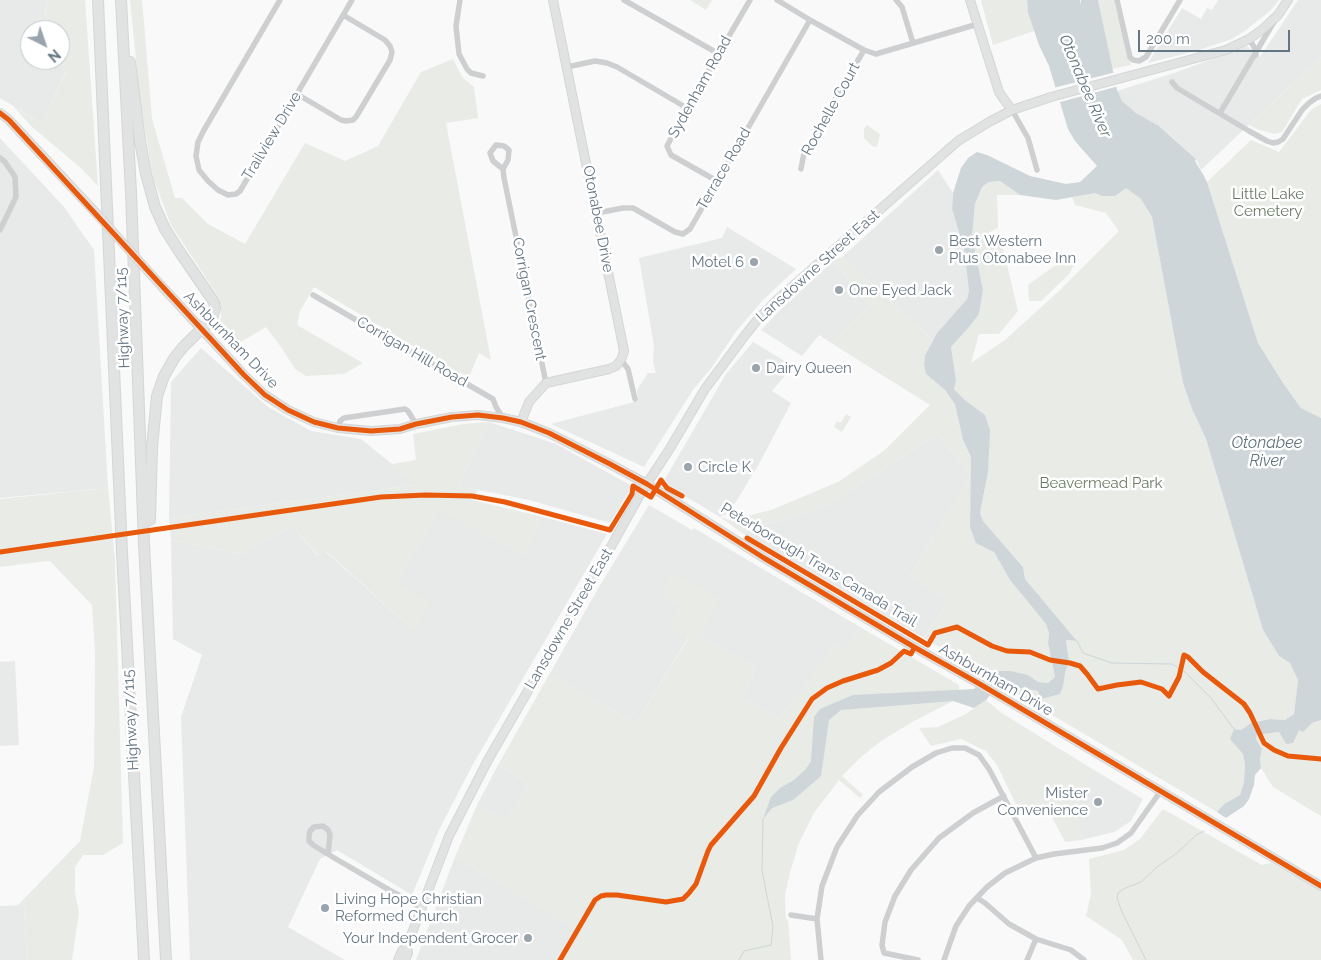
<!DOCTYPE html>
<style>
body{margin:0}
#map{position:relative;width:1321px;height:960px;overflow:hidden;background:#f9f9f9;font-family:Raleway,sans-serif}
canvas{display:block}
.north{position:absolute;left:20px;top:20px;width:50px;height:50px;box-sizing:border-box;background:#fff;border:1px solid #c1c8cd;border-radius:50%;rotate:139deg;font-size:14px;font-weight:700;line-height:20px;text-align:center;color:#657683}
.north::after{content:'';display:block;margin:auto;width:18px;height:22px;background:#99a4ac;clip-path:polygon(50% 0,100% 100%,50% 72%,0 100%)}
.scale{position:absolute;left:1138px;top:30px;width:152px;height:22px;box-sizing:border-box;border:2px solid #657683;border-top:0;padding-left:6px;font-size:15px;line-height:18px;white-space:nowrap;color:#657683;-webkit-text-stroke:4px #fff;paint-order:stroke}
</style>
<div id="map">
<canvas width="1321" height="960"></canvas>
<div class="north">N</div>
<div class="scale">200 m</div>
</div>
<script>
const c = document.querySelector('canvas').getContext('2d');
c.lineJoin = 'round';
function fillPath(path, color) { c.fillStyle = color; c.fill(path, 'evenodd'); }
const poly = rows => new Path2D(rows.map(r => 'M' + r).join(''));
function strokePath(path, color, width, dash) { c.strokeStyle = color; c.lineWidth = width; c.lineCap = dash ? 'butt' : 'round'; c.setLineDash(dash || []); c.stroke(path); }
function drawText(font, color, halo, rows, align = 'center') {
  c.font = font + ' Raleway,sans-serif'; c.lineWidth = 5; c.setLineDash([]); c.textBaseline = 'middle'; c.strokeStyle = halo; c.fillStyle = color; for (const [text, x, y, turn = 0] of rows) {
    c.save(); c.translate(x, y); c.rotate((+turn || 0) * Math.PI / 180); c.textAlign = isNaN(turn) ? turn : align; if (halo) c.strokeText(text, 0, 0); c.fillText(text, 0, 0); c.restore();
  }
}
fillPath(poly([
 [0,0,47,0,45,15,39,18,38,30,30,30,30,60,54,60,67,69,42,123,0,98],
 [1218,0,1279,0,1270,11,1246,30,1232,39,1196,51,1148,63,1182,8,1201,19,1207,8,1212,10],
 [1298,0,1321,0,1321,57,1201,170,1196,159,1171,136,1159,126,1136,113,1122,101,1117,91,1177,72,1247,46,1260,57],
 [0,138,64,207,94,250,108,488,0,498],
 [938,170,953,193,952,209,964,249,969,291,967,299,937,333,933,340,842,257],
 [727,227,796,269,762,301,735,333,712,367,693,390,644,467,551,424,638,401,637,390,648,373,656,373,653,362,654,346,639,258,722,238],
 [833,261,870,306,831,343,819,335,802,356,761,330,779,311],
 [753,342,793,366,772,391,791,403,759,464,729,513,720,517,668,486,665,479,726,374],
 [201,348,268,407,311,431,361,439,392,464,415,485,169,518,171,382],
 [489,422,556,444,632,486,610,523,529,500,458,486],
 [938,434,971,477,939,527,910,576,949,599,924,638,804,570,742,533,829,504],
 [649,505,692,530,694,528,860,627,845,652,833,645,823,662,779,719,741,699,756,668,699,637,679,606,688,638,636,723,549,675,599,587],
 [440,511,525,555,543,517,607,534,472,766,439,830,412,895,337,850,320,859,288,927,345,960,190,960,181,717,202,655,173,639,171,540,240,554,292,526,318,556,325,551,414,631,397,582],
 [15,661,19,745,0,746,0,662],
 [498,765,529,784,506,820,477,805],
 [1094,770,1143,799,1131,821,1114,832,1081,840,1076,810,1086,779],
 [455,857,575,929,556,960,416,960],
 [24,905,27,960,15,959,15,960,0,960,0,906]
]), '#e8e9e9');
fillPath(poly([
 [47,0,85,0,98,186,81,168,32,127,13,106,42,123,67,70,54,60,60,60,60,30,38,30,39,18,45,15],
 [130,0,142,0,152,119,175,198,182,198,208,224,245,244,305,143,345,161,378,146,421,72,453,59,462,77,474,87,478,118,446,123,491,360,479,353,469,377,452,369,314,287,300,311,297,325,363,363,344,374,306,376,295,369,281,347,266,327,234,346,218,325,221,317,220,299,171,225,153,177,140,101],
 [690,0,712,0,706,10],
 [981,0,1027,0,1028,13,1034,31,993,45],
 [1098,0,1114,0,1131,65,1112,69],
 [1321,57,1321,90,1302,99,1282,132,1274,134,1257,129,1249,125],
 [1321,104,1321,418,1301,408,1283,383,1258,343,1207,182,1251,140,1279,152,1311,110],
 [867,125,880,134,877,147,872,146,864,138,864,129],
 [1000,181,1020,195,997,195,998,228,988,233,989,244,1002,244,1018,311,999,334,979,334,971,363,1005,340,1060,290,1119,231,1106,213,1075,205,1072,197,1126,187,1141,199,1152,217,1183,383,1192,409,1206,439,1263,630,1279,656,1290,663,1298,680,1294,714,1285,720,1270,719,1251,723,1241,730,1234,730,1231,739,1243,754,1245,765,1244,782,1240,795,1224,804,1217,812,1001,685,1001,683,1009,686,1038,691,1065,673,1069,661,1066,640,1077,641,1025,579,1023,567,983,521,980,513,988,472,985,415,965,400,954,389,956,380,951,347,970,326,979,314,983,290,972,236,975,204,982,187,989,182],
 [1068,256,1075,263,1069,274,1041,301,1029,301,1028,285],
 [842,257,933,340,925,355,924,365,926,374,945,390,955,403,963,440,971,457,971,477,970,527,994,552,1010,580,1046,624,1049,633,1048,643,1055,677,1048,683,1038,682,1028,675,998,671,987,676,924,638,949,599,910,576,939,527,971,477,938,434,829,504,742,533,720,517,731,520,771,510,838,482,885,450,930,405,831,343,870,306,833,261],
 [846,414,851,417,842,432,834,427,837,421,840,423,842,421],
 [489,422,458,486,478,490,472,500,543,517,525,556,440,512,397,582,431,603,414,631,326,551,319,556,292,526,240,554,171,540,169,518,415,485,392,464,416,460,413,434,463,424],
 [108,488,115,560,123,843,103,855,83,855,75,867,75,893,79,912,72,960,15,960,15,959,27,959,24,905,18,905,80,841,94,767,95,654,92,605,50,561,39,562,0,567,0,499],
 [670,570,721,599,699,637,756,668,741,699,779,719,822,663,833,645,845,652,860,627,959,685,959,689,953,701,914,721,881,741,861,757,842,776,863,795,860,798,839,780,814,813,799,843,790,872,785,895,786,919,788,920,791,960,556,960,574,929,455,857,477,805,506,820,529,784,498,765,549,675,636,723,688,639,666,626,679,606,660,593],
 [986,700,1000,712,1094,770,1086,779,1076,810,1081,840,1065,842,1046,806,1022,817,997,765,986,751,961,739,931,746,919,728,938,727,966,714],
 [1321,720,1321,816,1273,787,1261,768,1260,758,1262,749,1256,739,1257,735,1279,732,1286,744,1299,729,1312,723],
 [1163,809,1262,865,1271,863,1321,891,1321,960,1133,960,1122,940,1086,916,1091,894,1089,859,1124,850,1140,839]
]), '#e8ebe6');
fillPath(poly([
 [1027,0,1080,0,1080,5,1081,0,1098,0,1117,90,1122,101,1136,113,1159,126,1196,159,1195,161,1204,176,1207,182,1258,343,1283,383,1301,408,1321,418,1321,720,1312,723,1303,732,1299,730,1293,743,1286,744,1279,732,1257,735,1256,739,1262,749,1260,758,1261,768,1255,775,1254,785,1249,799,1244,806,1226,818,1217,812,1224,804,1240,795,1244,782,1245,765,1243,754,1230,739,1234,729,1241,730,1251,723,1270,719,1285,720,1294,714,1298,680,1290,663,1279,656,1263,630,1206,439,1192,409,1183,383,1152,217,1141,199,1126,188,1115,196,1102,196,1095,193,1056,200,1020,195,1000,181,989,182,982,187,975,204,972,236,983,290,979,314,970,326,951,347,956,380,954,389,965,400,985,415,990,430,988,472,980,513,983,521,1023,567,1025,579,1077,641,1066,640,1069,661,1065,673,1063,686,1060,694,1041,699,1038,691,1009,686,1001,683,986,700,974,708,953,701,841,710,829,720,821,776,793,800,772,808,763,819,771,797,780,788,794,780,806,769,811,761,814,717,820,709,853,695,974,689,987,676,998,671,1010,671,1028,675,1038,682,1048,683,1055,677,1048,643,1049,633,1046,624,1010,580,994,552,976,543,970,527,971,457,963,440,955,404,945,390,926,374,924,365,925,355,937,333,967,299,969,291,964,249,952,209,953,193,961,168,968,158,977,152,987,155,1030,176,1066,184,1080,182,1097,166,1075,141,1068,129,1049,66,1039,45,1028,13]
]), '#ced6d9');
fillPath(poly([
 [1116,72,1119,86,1057,103,1053,88]
]), '#f9f9f9');
strokePath(poly([
 [1077,641,1083,653,1112,663,1172,664,1185,672,1211,698,1234,729],
 [739,960,744,951,771,945,773,927,762,870,763,819],
 [1146,960,1122,912,1117,898,1118,893,1123,889,1141,882,1157,867,1177,853,1196,835,1204,831]
]), '#ced6d9', 1);
const secondary = poly([
 [970,0,999,92,1003,98,1012,110],
 [0,113,9,120,95,212],
 [156,280,244,375,265,395,288,410,314,422,338,428,371,431,400,429,416,424,452,417,478,415,503,418,521,422,549,433,610,464,647,484,764,558,914,647,978,683,1321,886],
 [521,422,529,402,546,383,609,369,616,366,621,360,624,351,553,0],
 [398,960,402,951,407,946,449,836,488,760,608,552,642,491,669,450,705,389,746,334,759,318,778,299,958,141,989,122,1012,110,1051,97,1226,50,1249,39,1263,29,1278,15,1288,0],
 [405,960,408,953,407,946]
]);
const highway = poly([
 [98,0,122,552,144,960],
 [121,0,131,193,144,544,166,960],
 [130,62,140,141,146,174,155,207,165,229,179,251,214,302,215,308,212,319,185,345,175,357,164,376,157,396,152,447,150,520]
]);
strokePath(secondary, '#d5d6d7', 10);
strokePath(highway, '#d5d6d6', 12);
strokePath(poly([
 [280,0,204,130,198,142,196,156,199,170,208,181,218,190,228,195,236,194,240,191,352,0],
 [460,0,456,26,459,54,467,69,471,73,483,76],
 [624,0,719,54],
 [777,0,810,20,864,50,876,54,978,24],
 [896,0,902,7,913,43],
 [1117,0,1130,57,1133,60,1139,61,1146,57,1180,0],
 [1249,39,1254,47,1256,55],
 [567,67,595,61,607,63,617,67,687,108],
 [1172,82,1177,88,1249,131,1267,141,1273,143,1278,142,1283,139,1302,110,1309,103,1316,98,1321,96],
 [297,94,341,120,346,121,353,120,356,117,390,60,392,52,390,46,385,40,343,15],
 [1012,110,1028,138,1037,170],
 [1220,113,1275,20],
 [0,158,5,162,15,177,16,197,0,230],
 [503,169,493,161,490,153,496,145,504,146,509,150,508,160,503,169,504,178,546,383],
 [801,169,804,153,864,50],
 [717,181,671,155,667,146,687,108,750,0],
 [597,213,623,208,633,208,675,232,683,234,690,229,810,20],
 [313,295,493,399,496,407,503,418],
 [621,360,628,369,635,399],
 [338,428,340,421,344,418,405,409,408,411,416,424],
 [328,854,330,835,328,830,323,826,314,827,310,831,309,836,309,841,313,845,336,859,391,891,412,902,422,909],
 [977,898,985,903,1009,924,1036,939,1071,950,1084,960],
 [791,915,817,919],
 [821,960,817,919,822,886,837,847,857,816,879,792,912,767,936,753,952,748,965,748,979,755,989,769,1036,858],
 [918,960,884,953,882,945,885,922,895,896,911,870,939,838,973,813,1004,796],
 [944,960,956,926,969,906,987,887,1005,873,1036,858,1054,854,1102,848,1117,843,1131,833,1160,792],
 [1027,960,1036,939]
]), '#cecfd0', 5.5);
strokePath(secondary, '#e1e2e2', 8);
strokePath(highway, '#e1e2e2', 10);
const secondaryBridge = poly([
 [95,212,156,280]
]);
strokePath(secondaryBridge, '#d5d6d7', 10, []);
strokePath(secondaryBridge, '#e1e2e2', 8);
strokePath(poly([
 [0,113,9,120,244,375,265,395,288,410,314,422,338,428,371,431,400,429,416,424,452,417,478,415,503,418,521,422,549,433,610,464,647,484,764,558,914,647,978,683,1321,886],
 [747,538,928,645,935,633,957,627,992,646,1007,651,1030,652,1050,660,1070,663,1080,666,1087,674,1098,689,1117,685,1141,682,1162,689,1169,696,1179,677,1184,655,1188,657,1203,672,1244,704,1250,713,1264,743,1274,750,1288,756,1321,759],
 [0,552,381,497,426,495,472,496,505,502,610,530,632,494,633,486,651,497,661,480,667,488,682,496],
 [560,960,595,900,601,896,606,895,617,895,666,902,683,899,689,893,696,884,708,851,711,845,754,796,781,748,812,699,827,688,843,681,878,670,891,663,904,651,911,654,914,648]
]), '#e8590c', 5);
for (const [x, y, r, color] of [
 [939,250,5,"#99a4ac"],
 [754,262,5,"#99a4ac"],
 [839,290,5,"#99a4ac"],
 [756,368,5,"#99a4ac"],
 [688,467,5,"#99a4ac"],
 [1098,802,5,"#99a4ac"],
 [325,908,5,"#99a4ac"],
 [528,938,5,"#99a4ac"]
]) { const dot = new Path2D(); dot.arc(x, y, r, 0, 2 * Math.PI); c.fillStyle = color; c.fill(dot); strokePath(dot, '#fff', 2); }
drawText('15px', '#657683', '#fff', [
 ["Sydenham Road",700,87,-61],
 ["Rochelle Court",831,109,-61],
 ["Trailview Drive",272,136,-59],
 ["Terrace Road",724,169,-60],
 ["Otonabee Drive",598,219,79],
 ["Lansdowne Street East",818,266,-42],
 ["Corrigan Crescent",529,299,79],
 ["Highway 7/115",123,318,-92],
 ["Ashburnham Drive",231,340,46],
 ["Corrigan Hill Road",412,352,30],
 ["Peterborough Trans Canada Trail",819,565,31],
 ["Lansdowne Street East",569,619,-60],
 ["Ashburnham Drive",996,680,30],
 ["Highway 7/115",131,720,-93]
]);
drawText('15px', '#687a64', '#fff', [
 ["Little Lake",1268,194],
 ["Cemetery",1268,211],
 ["Beavermead Park",1101,483]
]);
drawText('15px', '#657683', '#fff', [
 ["Best Western",949,241],
 ["Plus Otonabee Inn",949,258],
 ["Motel 6",744,262,"right"],
 ["One Eyed Jack",849,290],
 ["Dairy Queen",766,368],
 ["Circle K",698,467],
 ["Mister",1088,793,"right"],
 ["Convenience",1088,810,"right"],
 ["Living Hope Christian",335,899],
 ["Reformed Church",335,916],
 ["Your Independent Grocer",518,938,"right"]
], 'left');
drawText('italic 16px', '#60757c', '#fff', [
 ["Otonabee River",1085,86,67],
 ["Otonabee",1267,443],
 ["River",1267,461]
]);
</script>
